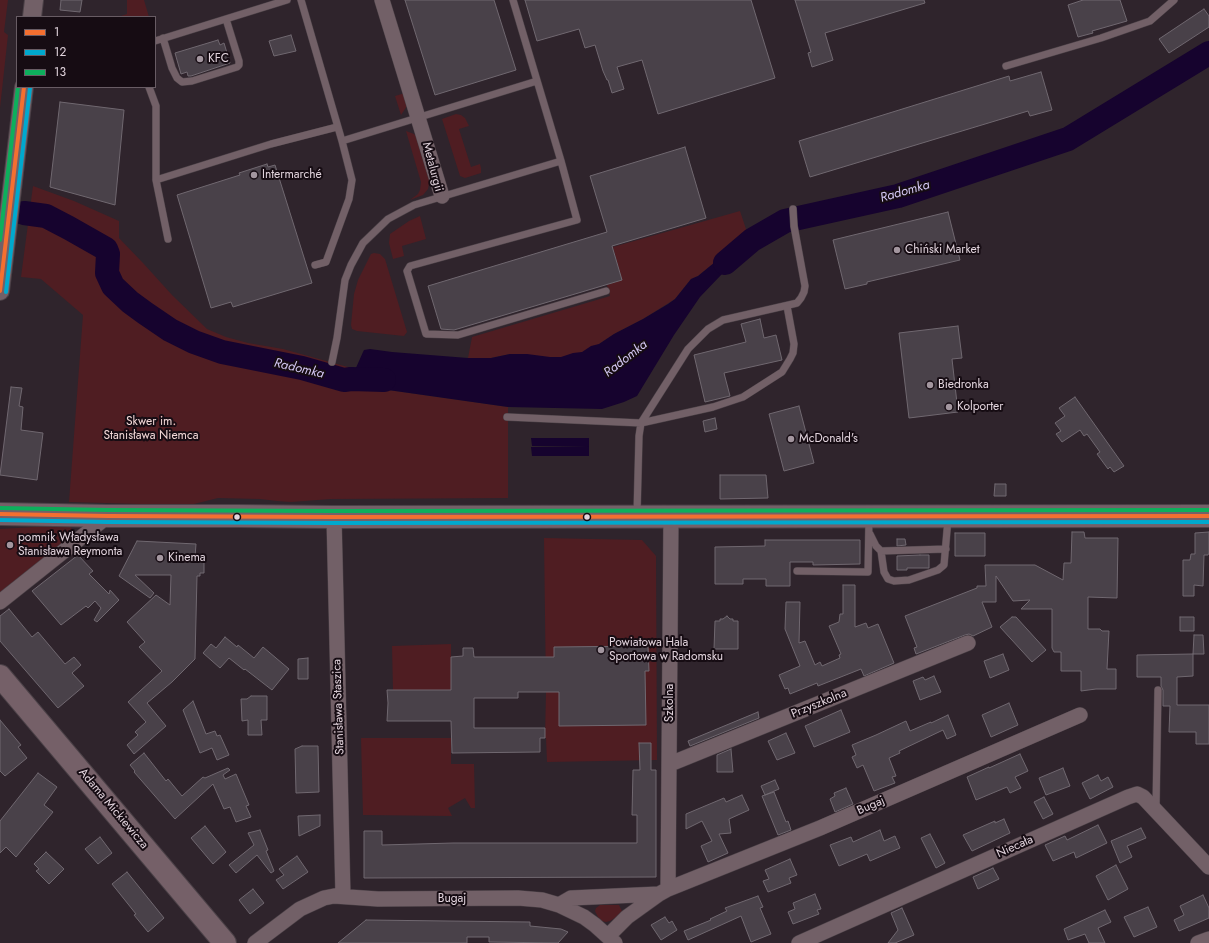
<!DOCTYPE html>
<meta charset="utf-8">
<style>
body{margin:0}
#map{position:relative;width:1209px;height:943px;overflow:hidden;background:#2f242c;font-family:Jost,sans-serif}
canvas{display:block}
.legend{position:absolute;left:16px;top:16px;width:140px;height:72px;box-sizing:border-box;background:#160c13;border:1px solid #685c64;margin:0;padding:5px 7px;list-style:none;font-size:12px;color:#e2d4dd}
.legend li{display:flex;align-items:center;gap:8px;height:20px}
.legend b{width:20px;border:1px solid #685c64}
</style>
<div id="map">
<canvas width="1209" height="943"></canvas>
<ul class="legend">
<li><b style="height:5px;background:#f46f30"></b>1</li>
<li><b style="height:5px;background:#00a9ce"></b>12</li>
<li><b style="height:5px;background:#0daf5c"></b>13</li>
</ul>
</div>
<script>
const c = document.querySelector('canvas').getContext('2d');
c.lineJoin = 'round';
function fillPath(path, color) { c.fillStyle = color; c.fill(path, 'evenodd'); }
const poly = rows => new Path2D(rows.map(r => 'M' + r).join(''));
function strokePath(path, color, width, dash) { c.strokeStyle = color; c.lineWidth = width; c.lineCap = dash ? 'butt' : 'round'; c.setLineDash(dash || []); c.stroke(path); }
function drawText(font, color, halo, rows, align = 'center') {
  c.font = font + ' Jost,sans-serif'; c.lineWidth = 4; c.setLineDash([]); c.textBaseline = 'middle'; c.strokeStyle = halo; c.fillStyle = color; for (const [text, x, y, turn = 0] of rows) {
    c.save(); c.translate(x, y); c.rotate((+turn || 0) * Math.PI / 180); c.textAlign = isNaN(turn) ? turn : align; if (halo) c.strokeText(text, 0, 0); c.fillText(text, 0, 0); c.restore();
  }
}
fillPath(poly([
 [0,0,8,0,4,32,8,35,0,108],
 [127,0,144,0,149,17,118,17,127,14],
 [405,93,407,106,401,115,395,96],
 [456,114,461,115,465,118,469,126,459,129,471,167,480,164,481,168,481,173,465,178,460,176,442,119],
 [406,131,414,134,417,137,430,178,428,189,423,195,410,200,418,194,420,190,421,182],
 [33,186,74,201,119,221,119,238,143,263,172,295,207,329,226,337,248,343,283,349,355,369,351,379,360,386,508,407,508,498,331,499,291,502,277,501,260,499,218,498,190,505,175,505,69,502,83,315,41,279,21,277],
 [740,211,748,235,698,276,691,279,675,299,643,319,614,334,599,344,590,361,510,354,491,358,468,358,472,337,610,296,607,285,622,280,613,247],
 [420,216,426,239,402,246,404,256,393,259,389,243,390,234,409,221],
 [374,253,380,254,385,259,407,332,404,336,357,331,352,329,351,325,354,294,358,280,371,254],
 [68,525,73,530,71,537,0,593,0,529],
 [544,538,642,540,656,556,657,760,547,762,546,738,545,738,546,692],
 [451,644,451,690,393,690,392,646],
 [361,738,451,738,451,764,474,764,475,808,471,808,465,798,448,808,452,816,363,815],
 [600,905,619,905,622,911,621,914,610,921,606,922,602,921,598,917,595,911,596,908]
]), '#4f1d22');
fillPath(poly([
 [748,235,752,248,722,274,700,297,674,335,637,396,624,402,602,409,508,407,360,386,351,379,363,352,364,350,370,349,392,352,468,358,491,358,510,354,527,354,550,357,561,357,573,353,582,352,591,346,599,344,614,334,643,319,668,304,675,299,691,279,698,276],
 [531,438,589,438,589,447,532,446],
 [531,447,589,447,589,456,532,456]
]), '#16032e');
strokePath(poly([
 [24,213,46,216,69,228,106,249,108,254,107,273,113,286,130,302,145,313,170,330,194,342,222,352,302,368,344,380,351,379,384,380],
 [725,263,752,240,785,221,898,196,1068,139,1209,53]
]), '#16032e', 24);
const building = poly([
 [61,0,82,0,80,12,60,10,61,0],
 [405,0,494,0,516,70,435,95,405,0],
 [525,0,751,0,775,78,658,114,642,60,617,67,624,89,612,93,608,80,607,80,603,71,595,45,585,48,579,29,537,41,525,0],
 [795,0,924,0,925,3,825,33,833,60,812,67,808,53,811,52,795,0],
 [1083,0,1120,0,1127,21,1092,31,1093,33,1078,37,1068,5,1083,0],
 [1204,9,1209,16,1209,27,1169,53,1159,39,1204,9],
 [291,35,296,51,274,56,269,41,291,35],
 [218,40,220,45,224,43,230,63,191,76,188,76,187,72,181,74,175,53,218,40],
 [1041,72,1052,110,1030,116,1028,111,810,177,799,141,1009,76,1010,81,1041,72],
 [60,102,124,110,115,205,50,187,60,102],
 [685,147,706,218,612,246,622,280,454,330,441,329,428,286,607,232,590,176,685,147],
 [267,164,268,167,275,165,312,283,233,307,231,302,211,308,177,195,240,175,239,173,267,164],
 [948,212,960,260,867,282,867,284,845,289,833,240,948,212],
 [760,319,764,338,776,335,782,360,724,373,730,396,705,402,694,355,746,342,741,324,760,319],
 [958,326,962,358,952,359,958,412,909,418,899,333,958,326],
 [11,387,22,388,19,406,23,407,21,430,43,433,37,480,0,475,11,387],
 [1075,397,1124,466,1114,472,1110,467,1108,469,1097,454,1100,452,1087,434,1084,436,1080,430,1062,442,1056,434,1061,431,1055,423,1065,416,1059,408,1075,397],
 [799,406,814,463,784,471,769,414,799,406],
 [715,418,717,429,705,432,703,421,715,418],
 [720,475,766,475,768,498,720,499,720,475],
 [995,484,1006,484,1006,496,994,496,995,484],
 [1072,532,1084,532,1085,538,1118,538,1117,598,1088,597,1088,629,1100,629,1102,631,1109,631,1107,669,1116,669,1116,689,1096,689,1081,691,1081,671,1061,671,1061,652,1054,652,1052,648,1052,609,1021,609,1030,600,1013,601,996,576,996,602,982,602,992,627,973,636,969,634,965,635,916,654,914,648,917,647,905,616,977,588,977,586,986,586,985,565,1035,565,1063,580,1064,563,1071,563,1072,532],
 [1209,532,1209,553,1208,555,1204,555,1203,586,1194,585,1194,596,1183,596,1183,560,1190,560,1191,554,1195,554,1195,533,1209,532],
 [955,533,985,533,985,556,955,556,955,533],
 [897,539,905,539,906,545,897,546,897,539],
 [765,540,860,540,860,564,813,565,813,562,790,562,790,586,766,586,766,579,743,579,743,584,715,584,715,547,765,546,765,540],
 [137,541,196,544,195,557,204,557,204,573,200,573,200,576,197,576,195,659,172,682,147,703,166,726,134,754,127,745,138,735,135,732,146,722,128,702,162,671,139,647,145,642,127,622,156,595,170,605,171,575,135,575,154,593,150,598,119,576,137,541],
 [78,555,93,571,89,574,109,594,110,590,119,600,97,622,94,620,101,608,95,601,88,608,86,606,61,625,32,591,78,555],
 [920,555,929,555,929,568,907,568,907,570,897,570,897,556,920,555],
 [843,585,855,585,855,627,866,623,868,628,878,624,894,663,864,676,861,669,818,686,817,683,790,694,788,688,785,689,779,675,800,666,785,629,786,602,800,602,799,643,805,641,815,665,820,662,822,666,840,658,839,655,841,654,829,626,839,622,840,614,843,614,843,585],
 [9,609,32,637,38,632,65,664,74,657,81,665,72,673,84,686,58,708,0,641,0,616,9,609],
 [727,616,730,619,733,619,733,621,738,621,738,649,714,649,715,621,720,621,720,619,723,619,727,616],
 [1012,617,1016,617,1046,650,1032,662,1000,627,1012,617],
 [1180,617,1194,617,1194,631,1180,631,1180,617],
 [1194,635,1203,635,1204,654,1193,654,1194,635],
 [225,637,237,647,238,645,254,658,263,647,289,669,272,690,245,669,244,670,229,658,220,668,203,653,211,644,216,648,225,637],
 [648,646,649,671,645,671,646,725,559,726,559,692,518,692,518,698,474,698,474,728,545,728,545,738,540,738,540,752,452,753,451,721,387,721,388,703,387,690,451,690,451,657,463,656,463,648,473,648,474,657,554,657,554,647,648,646],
 [1003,654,1009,670,990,678,984,661,1003,654],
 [1193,654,1193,676,1177,677,1177,705,1209,705,1209,744,1196,744,1196,732,1169,732,1170,706,1163,706,1163,690,1161,686,1161,677,1137,677,1137,655,1193,654],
 [308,658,308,679,298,679,298,659,308,658],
 [934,676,941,692,920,700,913,681,923,677,925,680,934,676],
 [251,696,267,696,267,720,261,720,262,735,248,735,248,720,242,721,241,699,247,699,251,696],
 [193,701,206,734,215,731,217,736,220,735,229,755,217,760,212,748,200,753,183,710,193,701],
 [1009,703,1018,725,991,737,982,715,1009,703],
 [841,710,850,732,814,747,805,726,841,710],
 [758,712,759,718,690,746,688,741,758,712],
 [948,715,956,735,947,739,943,730,899,751,900,753,889,758,896,776,892,777,895,783,874,791,863,765,857,768,852,757,856,755,852,745,876,735,906,721,910,731,931,722,931,723,948,715],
 [0,720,21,745,18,747,27,758,5,776,0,771,0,720],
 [786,733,795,753,777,760,768,741,786,733],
 [639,743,651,743,651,770,656,770,656,877,364,878,364,831,382,831,382,845,453,843,637,843,637,815,632,815,633,770,640,770,639,743],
 [302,746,318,746,319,792,296,793,295,749,302,746],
 [731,749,733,772,717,772,717,755,731,749],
 [144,753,166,781,168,779,182,796,203,777,205,778,228,768,230,770,223,775,225,779,236,774,249,805,246,806,251,817,236,822,230,807,224,809,213,784,175,819,134,772,135,771,130,765,144,753],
 [1020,754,1028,771,1015,777,1021,788,1010,793,1007,787,976,800,967,777,989,767,989,768,1020,754],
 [1063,768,1070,786,1046,795,1039,778,1063,768],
 [38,773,57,787,44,805,53,812,16,857,6,847,0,853,0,821,38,773],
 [1098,775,1101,781,1108,777,1113,787,1090,799,1082,783,1098,775],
 [775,780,779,789,765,795,761,786,775,780],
 [846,788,853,804,835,812,830,799,835,796,834,793,846,788],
 [774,792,786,822,788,821,791,830,778,835,762,796,774,792],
 [742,795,749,810,729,819,731,833,719,834,728,853,708,862,701,846,712,841,702,821,686,829,686,814,724,798,726,802,742,795],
 [1044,797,1053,814,1043,819,1034,802,1044,797],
 [320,815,320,826,299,836,298,816,320,815],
 [1004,819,1010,833,972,851,963,835,995,821,995,823,1004,819],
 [1098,825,1107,843,1076,858,1074,852,1053,861,1045,845,1065,836,1067,840,1098,825],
 [205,826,226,852,213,864,191,838,205,826],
 [1141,828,1146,838,1127,846,1132,857,1120,863,1111,841,1141,828],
 [260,830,268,850,266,851,274,871,271,873,257,855,236,873,229,865,254,845,248,833,260,830],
 [880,830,884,841,895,836,900,848,870,861,867,854,839,866,830,845,851,837,853,842,880,830],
 [930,834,945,863,936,868,921,838,930,834],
 [100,837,112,853,98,864,85,849,100,837],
 [46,852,64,869,49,884,36,871,39,869,34,864,46,852],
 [297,856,308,872,283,889,276,880,284,875,279,869,297,856],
 [790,859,797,875,789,878,791,883,768,892,763,881,769,879,765,870,790,859],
 [1116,865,1128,889,1108,900,1096,876,1116,865],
 [993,868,999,879,978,889,973,877,993,868],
 [127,872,164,918,148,932,134,915,136,914,112,884,127,872],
 [253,889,264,903,250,914,239,900,253,889],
 [815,894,821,909,817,910,819,914,793,924,788,912,795,909,793,903,815,894],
 [1203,895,1209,908,1209,918,1179,931,1174,920,1184,915,1180,906,1203,895],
 [758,896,763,907,760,908,771,934,751,942,741,916,688,940,684,931,711,920,710,919,727,911,725,908,758,896],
 [1148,907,1157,927,1134,937,1124,917,1148,907],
 [902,908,914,935,895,943,888,943,898,930,891,913,902,908],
 [1105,910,1111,922,1098,928,1105,943,1089,943,1085,934,1068,940,1064,929,1105,910],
 [665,917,669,923,672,921,677,930,661,940,651,925,665,917],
 [366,920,530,922,530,926,561,929,568,932,558,943,489,942,489,937,467,937,467,943,338,943,366,920]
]);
fillPath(building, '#494149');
strokePath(building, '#706870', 1);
const service = poly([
 [301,0,342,141,352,180,349,199,326,262,315,265],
 [163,38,172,68,177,78,182,82,192,81,237,67,239,65,239,61,226,19],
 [155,41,287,0],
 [1006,66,1101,38,1150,21,1174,0],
 [149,87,156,106,156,180,168,239],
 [342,141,537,81],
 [561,161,577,220,410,266,407,271,426,334,458,335,606,291],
 [156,180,271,144,337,127],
 [332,362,337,338,345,280,351,265,363,243,388,219,414,205,561,161,513,0],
 [507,417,641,423,713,407,743,397,782,372,790,359,793,353,794,344,787,306],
 [637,514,639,436,641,423,688,349,708,329,723,320,793,304,797,303,801,298,804,292,805,286,794,226,793,209],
 [870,534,876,546,881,551,946,549],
 [881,551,884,572,888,579,894,581,909,580,938,570,944,565,948,519],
 [797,571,868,572,869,518],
 [1156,807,1158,690]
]);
const minor = poly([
 [382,0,442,196],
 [334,517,343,896],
 [0,602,108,516],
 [670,764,968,643],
 [668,889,671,516],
 [559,905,571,898,659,894],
 [608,936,627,917,659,894,668,889,820,828,1080,715],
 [255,943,300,909,324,898,334,896,378,899,518,898,542,900,559,905,584,917,595,925,615,943],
 [799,943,1128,797,1137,794,1143,797,1209,867],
 [1198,943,1209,939]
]);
const tertiary = poly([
 [32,17,34,0],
 [0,291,24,87]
]);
const primary = poly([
 [0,514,108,516,237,516,334,517,1209,516],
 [0,676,225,943]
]);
strokePath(service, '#4b4147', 8);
strokePath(minor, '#4b4147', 16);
strokePath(tertiary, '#4b4147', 20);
strokePath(primary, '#4b4147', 24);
strokePath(service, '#726067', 7);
strokePath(minor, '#726067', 15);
strokePath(tertiary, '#726067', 18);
strokePath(primary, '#756068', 22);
strokePath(poly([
 [0,291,24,87],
 [0,514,108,516,334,517,1209,516]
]), '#f46f30', 4);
strokePath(poly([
 [6,292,30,88],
 [0,520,108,522,334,523,1209,522]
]), '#00a9ce', 4);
strokePath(poly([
 [0,240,18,87],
 [0,508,108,510,334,511,1209,510]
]), '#0daf5c', 4);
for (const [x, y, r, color] of [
 [200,59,4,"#a3969f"],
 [254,175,4,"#a3969f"],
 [897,250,4,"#a3969f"],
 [930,385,4,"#a3969f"],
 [949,407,4,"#a3969f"],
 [791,439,4,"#a3969f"],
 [237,517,3.5,"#e2d4dd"],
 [587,517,3.5,"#e2d4dd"],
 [10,545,4,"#a3969f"],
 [160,558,4,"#a3969f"],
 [601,650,4,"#a3969f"]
]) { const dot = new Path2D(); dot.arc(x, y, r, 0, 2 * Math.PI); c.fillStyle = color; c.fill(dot); strokePath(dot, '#160c13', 1.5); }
drawText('12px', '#e2d4dd', '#160c13', [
 ["KFC",208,59],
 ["Intermarché",262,175],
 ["Chiński Market",905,250],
 ["Biedronka",938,385],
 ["Kolporter",957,407],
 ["McDonald's",799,439],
 ["pomnik Władysława",18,538],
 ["Stanisława Reymonta",18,552],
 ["Kinema",168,558],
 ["Powiatowa Hala",609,643],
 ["Sportowa w Radomsku",609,657]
], 'left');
drawText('12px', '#e2d4dd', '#160c13', [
 ["Metalurgii",432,167,75],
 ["Szkolna",670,703,-90],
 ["Przyszkolna",819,704,-22],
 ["Stanisława Staszica",339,707,-92],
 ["Bugaj",871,806,-24],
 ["Adama Mickiewicza",113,809,50],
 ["Niecała",1015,847,-24],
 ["Bugaj",452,899]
]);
drawText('12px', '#f3d8d7', '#160c13', [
 ["Skwer im.",151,422],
 ["Stanisława Niemca",151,436]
]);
drawText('italic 13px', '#d4c8f3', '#160c13', [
 ["Radomka",905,192,-16],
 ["Radomka",626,359,-38],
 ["Radomka",299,369,13]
]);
</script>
